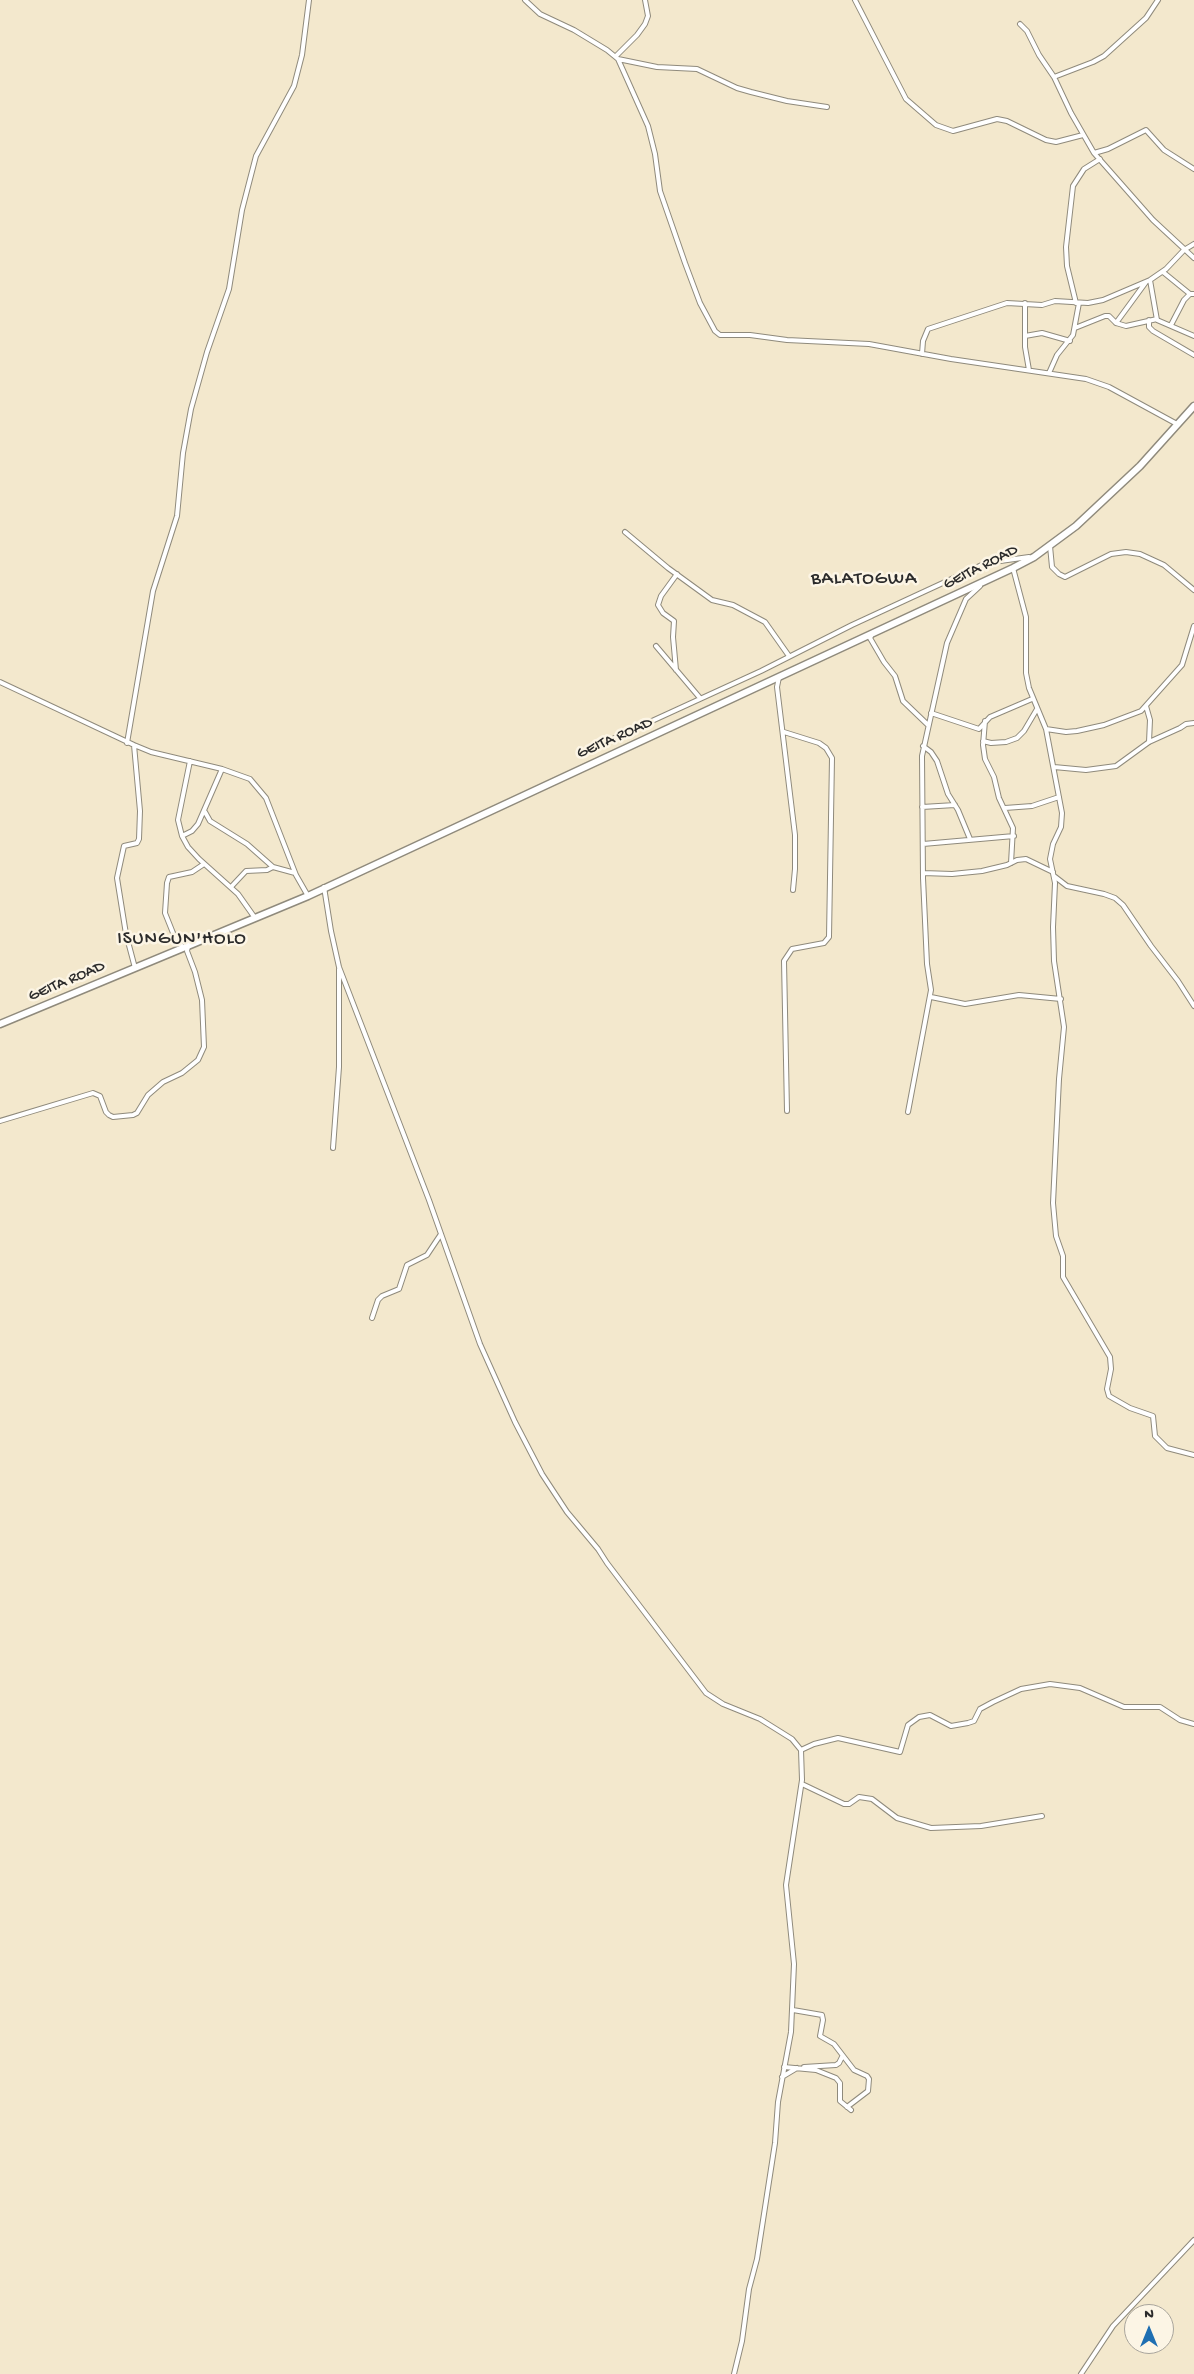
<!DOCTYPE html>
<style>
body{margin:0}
#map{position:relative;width:1194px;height:2374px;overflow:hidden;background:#f3e8cd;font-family:"Gochi Hand",sans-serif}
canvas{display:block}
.north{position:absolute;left:1124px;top:2304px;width:50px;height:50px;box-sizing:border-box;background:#fcf5e5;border:1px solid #a8a49b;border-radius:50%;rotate:0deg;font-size:14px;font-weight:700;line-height:20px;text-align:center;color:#2b2b2b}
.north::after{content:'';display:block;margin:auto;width:18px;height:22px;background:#1f6fb2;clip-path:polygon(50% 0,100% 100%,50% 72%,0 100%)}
</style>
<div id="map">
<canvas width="1194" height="2374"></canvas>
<div class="north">N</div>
</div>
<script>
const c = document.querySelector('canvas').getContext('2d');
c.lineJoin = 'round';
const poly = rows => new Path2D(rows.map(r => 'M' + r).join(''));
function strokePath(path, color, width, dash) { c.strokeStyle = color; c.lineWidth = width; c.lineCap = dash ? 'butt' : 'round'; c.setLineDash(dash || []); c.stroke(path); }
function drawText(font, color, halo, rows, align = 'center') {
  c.font = font + ' "Gochi Hand",sans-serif'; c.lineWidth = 5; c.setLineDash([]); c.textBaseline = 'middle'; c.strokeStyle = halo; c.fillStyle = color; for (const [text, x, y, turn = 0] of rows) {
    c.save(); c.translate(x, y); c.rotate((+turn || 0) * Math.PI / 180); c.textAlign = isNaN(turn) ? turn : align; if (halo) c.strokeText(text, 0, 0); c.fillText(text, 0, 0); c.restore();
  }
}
const minor = poly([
 [525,0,540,14,574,30,607,50,618,59,648,126,655,154,660,191,685,263,700,303,715,331,720,335,750,335,787,340,869,344,951,359,1086,379,1109,387,1177,424],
 [855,0,906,99,936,125,953,131,997,119,1007,121,1046,140,1056,142,1083,135],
 [1020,24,1027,31,1039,55,1054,77,1071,113,1094,153,1153,220,1194,258],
 [616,56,637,35,645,24,648,16,645,0],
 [618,59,657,67,697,69,737,88,751,92,787,101,827,107],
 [1054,77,1093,62,1104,56,1146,18,1158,0],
 [1094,153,1108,149,1146,130,1164,150,1194,169],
 [1163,272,1190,294],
 [1150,280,1157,320,1194,336],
 [1025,303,1025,347,1029,370],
 [1076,303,1067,266,1066,247,1073,186,1084,169,1100,159],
 [1149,320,1149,327,1153,331,1194,355],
 [1116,323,1146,282],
 [1171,325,1184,300,1190,294,1194,294],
 [1075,328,1105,316,1109,316,1116,323,1126,326,1157,319],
 [1025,336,1042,333,1070,341],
 [922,354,923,341,928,329,1007,303,1042,305,1055,301,1088,303,1103,300,1150,280,1166,269,1184,250,1194,244],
 [1049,373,1057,355,1073,335,1079,303],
 [625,532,668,568,712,600,733,605,765,622,789,656],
 [1050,546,1052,567,1059,574,1065,577,1111,554,1126,552,1140,554,1164,565,1194,590],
 [1013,568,1026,617,1026,673,1029,688,1046,729,1062,813,1061,827,1053,844,1050,859,1055,883,1053,927,1054,961,1064,1027,1059,1079,1053,1203,1056,1236,1063,1256,1063,1277,1110,1357,1111,1369,1107,1389,1109,1396,1130,1408,1153,1416,1155,1436,1167,1448,1194,1455],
 [871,636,870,638,884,662,895,676,903,701,928,725],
 [656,646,700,698],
 [676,670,673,637,674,621,663,613,658,605,661,596,677,574],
 [779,677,777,687,795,835,795,869,793,890],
 [0,682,134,745,151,752,222,769,250,779,266,798,296,875,308,896],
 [1146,706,1150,720,1149,742],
 [931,713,979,729,990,717,1032,699],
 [985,721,983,745,985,759,994,777,999,798,1013,828,1011,863],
 [1046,729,1066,732,1077,731,1104,725,1141,711,1182,665,1194,626],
 [784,732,819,743,826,748,832,758,829,937,824,943,792,949,784,961,787,1111],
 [983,741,991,743,1006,742,1017,738,1024,731,1037,709],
 [127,743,153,591,177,516,183,453,191,409,207,352,229,289,242,210,256,156,294,86,302,55,309,0],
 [134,745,140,811,139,839,137,843,124,846,117,878,126,934,135,968],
 [923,746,931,752,937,761,948,794,958,810,970,839],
 [593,748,761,671,852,625,986,563,1029,557],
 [190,761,178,820,182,836,188,847,199,859,238,894,255,918],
 [1054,767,1086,770,1116,766,1149,742,1180,728,1186,724,1194,723],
 [922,807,955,805],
 [1005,808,1032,806,1059,797],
 [205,812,210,821,247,844,273,867,295,873],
 [182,836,192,831,198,824,222,769],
 [923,844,1014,836],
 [923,873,952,874,982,871,1007,865,1017,860,1026,859,1053,872],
 [1054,876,1067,886,1104,894,1115,898,1123,905,1151,946,1178,981,1194,1006],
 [231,887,246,871,267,870,273,867],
 [324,887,331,931,339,967,429,1200,480,1344,515,1422,542,1474,567,1512,598,1549,607,1563,706,1693,723,1704,760,1719,792,1739,801,1750,802,1780,786,1885,794,1964,791,2032,778,2102,775,2143,757,2259,749,2289,742,2341,734,2374],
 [183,948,173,933,165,913,167,883,169,877,192,872,204,864],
 [931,997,965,1004,1019,995,1061,999],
 [908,1112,931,990,927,964,923,878,922,756,947,643,966,599,980,586],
 [0,1121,93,1093,100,1096,106,1112,109,1115,113,1117,133,1115,137,1113,148,1095,163,1082,182,1073,198,1060,204,1047,202,1000,195,972,187,951,188,946],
 [333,1148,339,1067,339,969],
 [372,1318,378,1300,382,1296,399,1289,407,1265,427,1255,441,1234],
 [801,1750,814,1744,838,1738,900,1752,908,1725,919,1717,930,1715,951,1726,968,1723,974,1721,980,1709,993,1702,1021,1689,1050,1684,1080,1688,1124,1707,1160,1707,1180,1720,1194,1724],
 [802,1784,844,1804,849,1804,859,1797,872,1799,897,1818,931,1828,981,1826,1042,1816],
 [793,2010,822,2015,823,2020,820,2036,834,2044,854,2070,867,2076,869,2079,868,2091,847,2107],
 [784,2067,816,2070,836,2078,840,2083,840,2101,851,2110],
 [804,2067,836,2065,839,2063,842,2057],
 [782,2077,797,2068],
 [1081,2374,1113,2326,1194,2240]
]);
const trunk = poly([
 [0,1024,308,896,1013,568,1034,557,1076,526,1140,466,1194,406]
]);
strokePath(minor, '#8f8a7c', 6);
strokePath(trunk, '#8f8a7c', 9);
strokePath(minor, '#fff', 4);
strokePath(trunk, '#fff', 6);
drawText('16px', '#2b2b2b', '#fcf5e5', [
 ["GEITA ROAD",981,568,-27],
 ["GEITA ROAD",615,739,-24],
 ["GEITA ROAD",67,982,-23]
]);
c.letterSpacing = '1px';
drawText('19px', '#2b2b2b', '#fcf5e5', [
 ["BALATOGWA",864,580],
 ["ISUNGUN'HOLO",182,940]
]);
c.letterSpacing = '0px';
</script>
